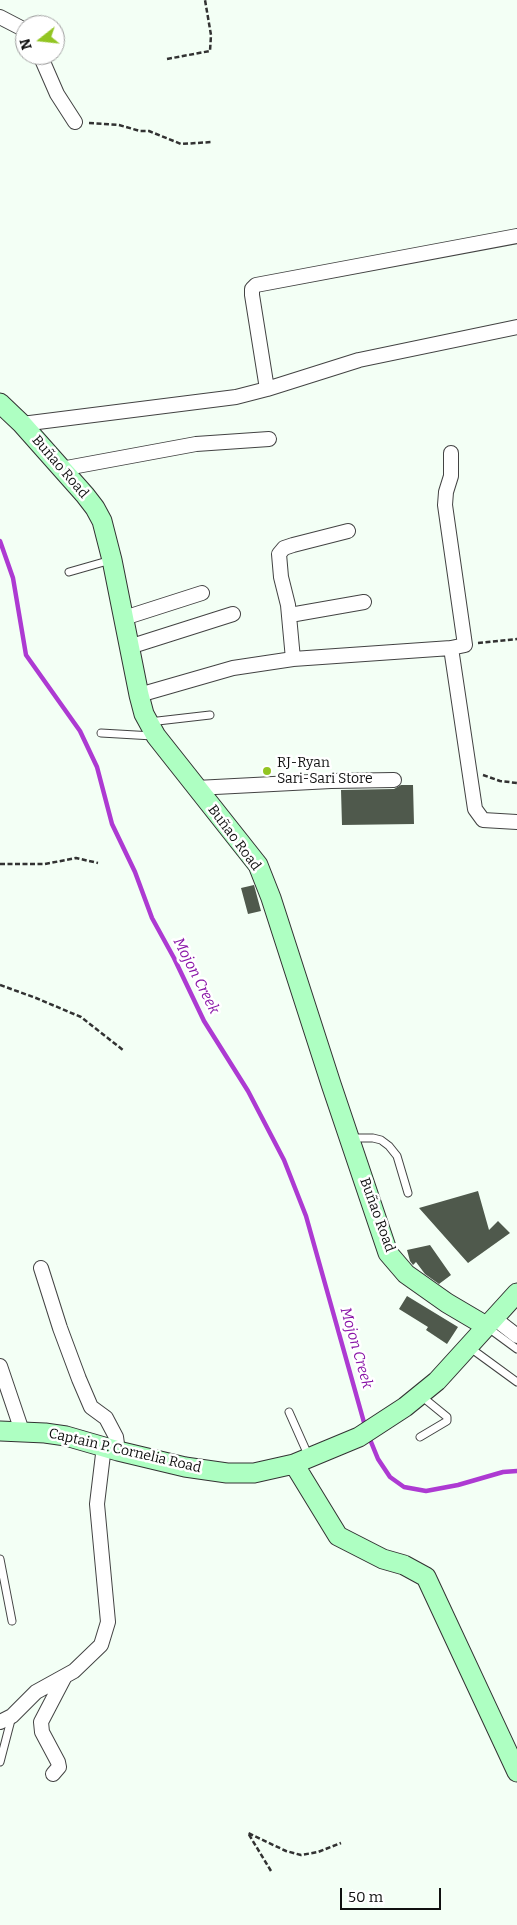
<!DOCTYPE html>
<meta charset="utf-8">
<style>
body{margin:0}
#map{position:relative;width:517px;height:1925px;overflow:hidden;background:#f3fff5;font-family:Bitter,serif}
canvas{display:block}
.north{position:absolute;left:15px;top:15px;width:50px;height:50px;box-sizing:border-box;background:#fff;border:1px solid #9f9f9f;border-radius:50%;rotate:254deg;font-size:14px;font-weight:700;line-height:20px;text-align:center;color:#101010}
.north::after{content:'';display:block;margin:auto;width:18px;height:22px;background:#92c522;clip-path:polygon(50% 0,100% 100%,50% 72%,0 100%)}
.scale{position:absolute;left:340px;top:1888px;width:101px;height:22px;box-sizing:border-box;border:2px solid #101010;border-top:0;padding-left:6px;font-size:15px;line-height:18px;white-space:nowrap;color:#101010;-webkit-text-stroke:4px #fff;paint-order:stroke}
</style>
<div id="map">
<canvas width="517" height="1925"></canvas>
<div class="north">N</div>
<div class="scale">50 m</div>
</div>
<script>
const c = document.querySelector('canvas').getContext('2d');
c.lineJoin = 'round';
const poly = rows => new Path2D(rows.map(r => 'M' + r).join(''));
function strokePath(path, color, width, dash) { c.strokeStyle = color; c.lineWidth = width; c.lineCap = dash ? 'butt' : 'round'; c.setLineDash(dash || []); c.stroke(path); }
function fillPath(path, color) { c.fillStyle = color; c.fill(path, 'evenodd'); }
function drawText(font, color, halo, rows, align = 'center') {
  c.font = font + ' Bitter,serif'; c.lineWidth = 5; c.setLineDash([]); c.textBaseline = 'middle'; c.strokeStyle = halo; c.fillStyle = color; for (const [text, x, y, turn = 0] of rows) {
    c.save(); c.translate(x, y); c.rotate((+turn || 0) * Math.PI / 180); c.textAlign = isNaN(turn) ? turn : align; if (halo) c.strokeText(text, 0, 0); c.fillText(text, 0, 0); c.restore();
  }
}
strokePath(poly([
 [0,541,13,578,26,655,80,731,97,767,112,824,135,872,152,918,174,958,204,1021,248,1091,284,1160,306,1216,365,1426],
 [369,1437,378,1459,390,1477,404,1487,426,1491,458,1485,503,1472,517,1471]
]), '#ad3ad2', 4.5);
fillPath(poly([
 [401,785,413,785,414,824,342,825,341,790,394,789],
 [254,885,261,911,248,914,241,888],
 [478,1191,489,1230,498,1221,510,1233,468,1263,419,1208],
 [430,1245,451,1275,439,1284,425,1274,416,1262,413,1265,410,1261,407,1250],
 [407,1296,458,1327,447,1344,426,1330,428,1327,399,1309]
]), '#4f594c');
const lane = poly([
 [69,572,111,560],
 [149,722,210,715],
 [101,733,153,736],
 [350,1138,373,1138,381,1140,389,1146,397,1156,408,1193],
 [487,1327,517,1349],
 [469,1347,517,1382],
 [289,1412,309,1457],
 [420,1437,447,1421,447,1417,420,1395],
 [0,1559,12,1621],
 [0,1762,12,1716]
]);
const street = poly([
 [0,17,25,30],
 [40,55,57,94,75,122],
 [267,389,252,295,252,289,256,285,517,236],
 [22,424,236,397,267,389,359,360,517,327],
 [61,469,196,444,269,439],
 [290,615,364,602],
 [124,618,202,593],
 [129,647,233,614],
 [451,648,475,809,483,820,517,822],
 [293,659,288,605,281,577,279,554,284,548,293,545,348,531],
 [139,695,233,668,293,659,451,648,465,645,445,505,446,492,451,476,451,453],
 [196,788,331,781,394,780],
 [41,1268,60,1328,79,1379,91,1407,106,1418,116,1437,118,1451],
 [494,1318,517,1336],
 [0,1366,22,1431],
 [0,1722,12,1716,36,1692,74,1671,101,1645,108,1622,97,1504,104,1446],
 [53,1774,59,1767,58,1762,42,1732,41,1722,64,1678]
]);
const secondary = poly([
 [0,403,22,424,85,495,95,508,102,521,112,560,139,695,144,714,156,736,258,865,271,898,331,1084,388,1253,406,1274,447,1303,486,1326],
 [0,1431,45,1433,66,1436,118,1451,185,1467,227,1473,254,1473,294,1464,359,1437,405,1407,437,1381,517,1293],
 [294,1464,338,1536,383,1559,404,1565,426,1577,517,1772]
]);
strokePath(lane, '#434343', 9);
strokePath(street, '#434343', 16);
strokePath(secondary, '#323232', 21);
strokePath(poly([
 [167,59,210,51,211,35,205,0],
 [89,123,119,125,140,131,149,131,181,144,212,142],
 [478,643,517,639],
 [483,775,500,781,517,783],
 [0,864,45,864,76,858,98,863],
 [0,985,36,998,81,1017,123,1050],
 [271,1871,248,1833,286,1851,301,1855,318,1852,341,1843]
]), '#323232', 2.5, [5, 2.5]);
strokePath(lane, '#fff', 7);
strokePath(street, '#fff', 14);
strokePath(secondary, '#aeffc2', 19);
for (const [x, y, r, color] of [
 [267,771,5,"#92c522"]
]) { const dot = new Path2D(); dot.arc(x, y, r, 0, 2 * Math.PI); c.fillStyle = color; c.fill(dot); strokePath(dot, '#fff', 2); }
drawText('14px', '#101010', '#fff', [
 ["Buñao Road",60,467,49],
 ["Buñao Road",234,838,53],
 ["Buñao Road",377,1215,70],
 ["Captain P. Cornelia Road",125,1451,13]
]);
drawText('14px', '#101010', '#fff', [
 ["RJ-Ryan",277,763],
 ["Sari-Sari Store",277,779]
], 'left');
drawText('italic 15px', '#8914a7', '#fff', [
 ["Mojon Creek",196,976,63],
 ["Mojon Creek",356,1348,74]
]);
</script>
